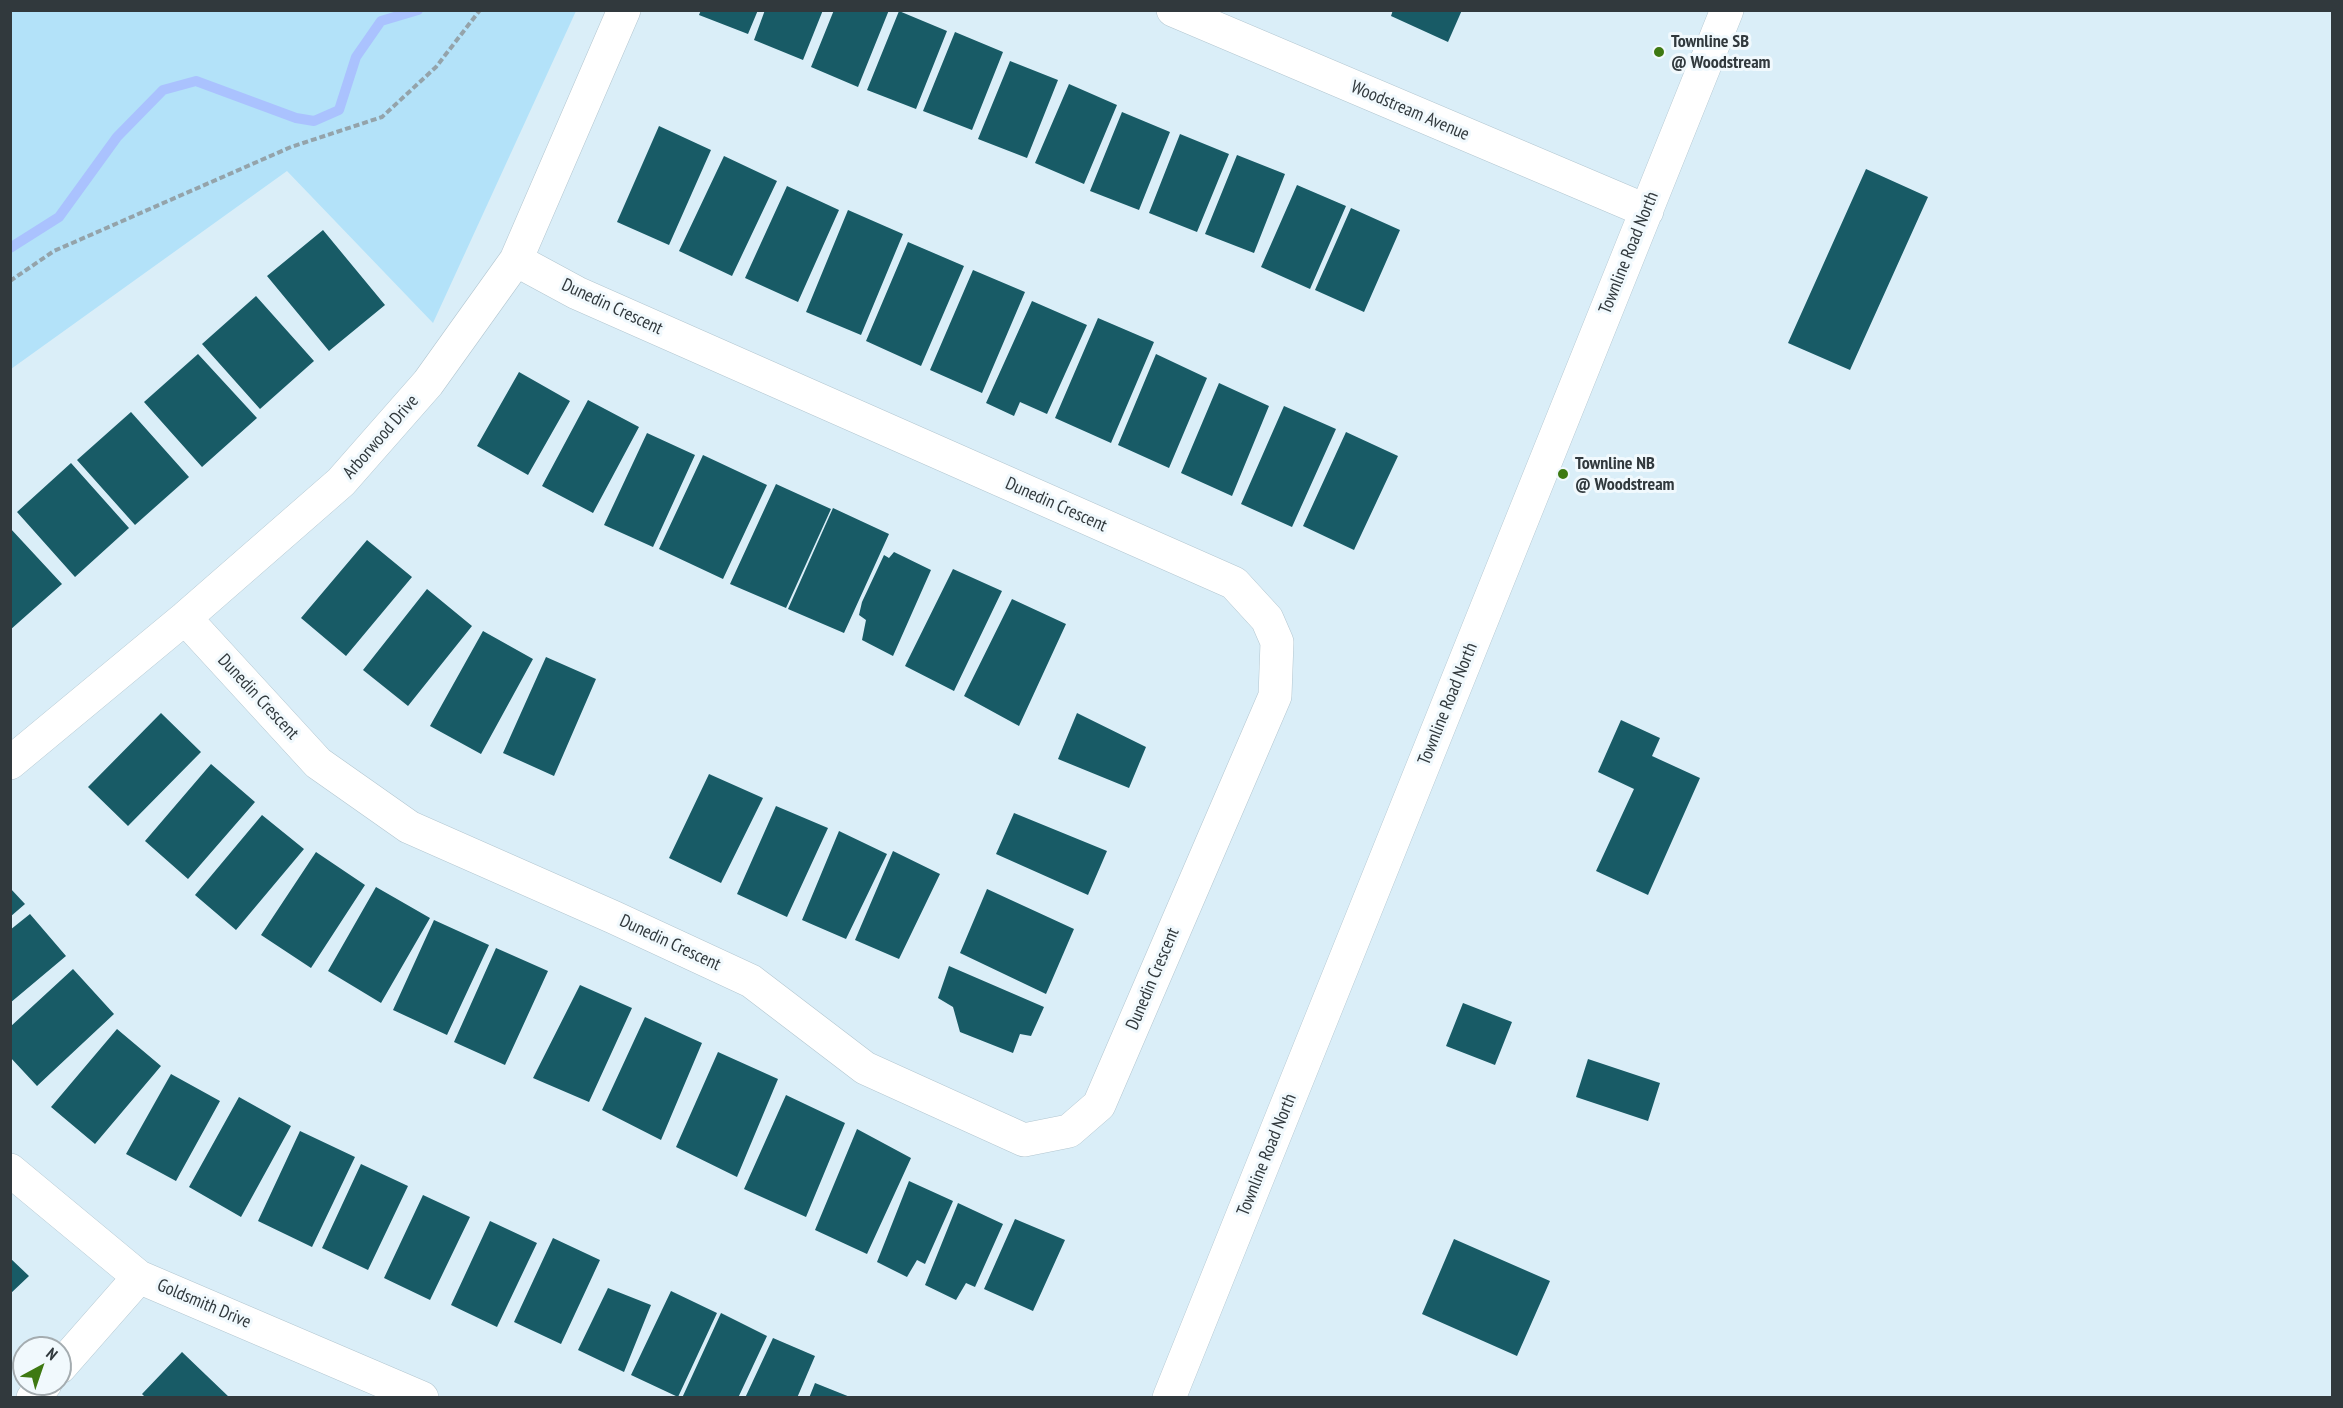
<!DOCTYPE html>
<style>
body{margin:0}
#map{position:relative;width:2343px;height:1408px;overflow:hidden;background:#daeef8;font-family:"PT Sans Narrow",sans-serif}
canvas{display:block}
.frame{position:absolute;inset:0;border:12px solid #31393d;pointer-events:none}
.north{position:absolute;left:12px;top:1336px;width:60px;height:60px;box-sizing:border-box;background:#f1f9fd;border:2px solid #a4acb0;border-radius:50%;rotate:40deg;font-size:16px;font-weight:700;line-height:24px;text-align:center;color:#31393d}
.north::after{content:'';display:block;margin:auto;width:21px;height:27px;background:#3e7912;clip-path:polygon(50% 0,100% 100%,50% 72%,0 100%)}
</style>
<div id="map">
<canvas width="2343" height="1408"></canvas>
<div class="frame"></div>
<div class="north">N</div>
</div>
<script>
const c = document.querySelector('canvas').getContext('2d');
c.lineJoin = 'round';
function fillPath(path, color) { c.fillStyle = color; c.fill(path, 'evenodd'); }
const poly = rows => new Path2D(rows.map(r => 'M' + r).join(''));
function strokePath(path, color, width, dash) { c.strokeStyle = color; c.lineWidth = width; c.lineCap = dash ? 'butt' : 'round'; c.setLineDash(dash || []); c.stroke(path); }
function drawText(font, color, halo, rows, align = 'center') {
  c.font = font + ' "PT Sans Narrow",sans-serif'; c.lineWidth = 6; c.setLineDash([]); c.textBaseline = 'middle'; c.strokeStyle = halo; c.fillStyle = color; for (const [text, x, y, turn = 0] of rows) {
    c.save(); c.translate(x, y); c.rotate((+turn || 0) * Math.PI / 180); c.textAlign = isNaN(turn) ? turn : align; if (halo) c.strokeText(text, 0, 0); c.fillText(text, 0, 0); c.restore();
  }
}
fillPath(poly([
 [11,10,576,10,576,11,433,323,287,171,11,369]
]), '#b3e2f9');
strokePath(poly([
 [10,248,59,217,117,137,163,90,196,81,296,118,314,121,339,110,356,57,381,21,418,10]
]), '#aac2fe', 10);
fillPath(poly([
 [701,10,758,10,748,34,699,15],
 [765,10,823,10,803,60,754,40],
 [834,10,889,10,858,87,811,67],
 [1393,10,1462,10,1448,42,1391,16],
 [899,11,947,31,916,109,867,90],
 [955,32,1003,52,972,130,923,111],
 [1010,61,1058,80,1027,158,978,139],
 [1069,84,1117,105,1084,184,1035,163],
 [1122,112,1170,132,1139,210,1090,191],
 [659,126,711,150,669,245,617,222],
 [1180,134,1229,154,1197,232,1149,213],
 [1237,155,1285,174,1254,253,1205,234],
 [724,156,777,181,732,276,679,251],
 [1866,169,1928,197,1850,370,1788,343],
 [1297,185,1346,206,1310,289,1261,267],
 [787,186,839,210,798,302,745,278],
 [1351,208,1400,230,1364,312,1315,290],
 [848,210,903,234,861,335,806,312],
 [323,230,385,305,329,351,267,276],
 [908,242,964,266,921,366,866,341],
 [973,270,1025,292,982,393,930,370],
 [256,296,314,361,260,409,202,344],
 [1032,301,1087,325,1047,414,1020,402,1014,416,986,403],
 [1098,318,1154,342,1111,443,1055,418],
 [198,354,257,418,202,467,144,402],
 [1156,354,1207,378,1169,468,1118,445],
 [519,372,570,401,528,475,477,446],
 [1219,383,1269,406,1232,496,1181,473],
 [588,400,639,427,593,513,542,486],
 [1284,406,1336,429,1292,527,1241,504],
 [131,412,189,477,135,525,77,460],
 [1346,432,1398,456,1354,550,1303,526],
 [647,433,695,455,653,547,604,525],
 [703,455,767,485,723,579,659,549],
 [71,463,129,528,75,577,17,512],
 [776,484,831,509,786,608,730,584],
 [833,508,889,534,844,633,788,609],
 [10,528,62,584,10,630],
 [367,540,412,577,346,656,301,618],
 [894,552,931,570,893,656,862,640,866,620,859,615,862,602,884,555,889,558],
 [953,569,1002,591,954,691,905,666],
 [427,589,472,626,408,706,363,670],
 [1012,599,1066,624,1019,726,964,696],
 [483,631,533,659,481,754,430,726],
 [546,657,596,679,554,776,503,753],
 [161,713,201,752,128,826,88,787],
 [1077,713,1146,747,1129,788,1058,759],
 [1621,720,1660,738,1652,756,1700,778,1648,895,1596,871,1634,789,1598,772],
 [211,764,255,802,188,879,145,841],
 [709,774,763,798,721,883,669,858],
 [776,806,828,828,787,917,737,894],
 [1014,813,1107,851,1088,895,996,854],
 [262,815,304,849,236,930,195,895],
 [839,831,887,854,846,939,802,920],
 [893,851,940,874,899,959,855,940],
 [316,852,365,885,311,968,261,935],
 [376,887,430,918,381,1003,328,971],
 [10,888,25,904,10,917],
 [987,889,1074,929,1046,994,960,953],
 [30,914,66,956,10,1003,10,930],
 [434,920,489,945,447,1035,393,1010],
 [496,948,548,971,505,1065,454,1042],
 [949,966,1044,1007,1031,1036,1020,1034,1013,1053,960,1032,953,1007,938,998],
 [73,969,114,1014,37,1086,10,1057,10,1027],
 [580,985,632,1008,589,1102,533,1078],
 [1463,1003,1512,1022,1495,1065,1446,1046],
 [645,1017,702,1043,661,1140,602,1110],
 [117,1029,161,1066,95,1144,51,1107],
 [718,1052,778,1079,737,1177,676,1147],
 [1588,1059,1660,1083,1648,1121,1576,1097],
 [171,1074,220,1101,176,1181,126,1154],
 [786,1095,845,1123,806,1217,744,1189],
 [239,1097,291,1126,241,1217,189,1187],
 [857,1129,911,1158,867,1254,815,1230],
 [300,1131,355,1157,312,1247,258,1221],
 [361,1164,408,1186,368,1270,322,1248],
 [909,1181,953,1201,925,1264,917,1260,907,1277,877,1262],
 [423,1195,470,1217,430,1300,384,1278],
 [958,1203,1003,1224,975,1287,966,1283,956,1300,925,1285],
 [1015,1219,1065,1240,1033,1311,984,1289],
 [490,1221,537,1243,497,1327,451,1305],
 [553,1238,600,1260,561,1344,514,1322],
 [1454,1239,1550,1281,1517,1356,1422,1314],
 [10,1258,29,1276,10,1294],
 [608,1288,651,1305,624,1372,578,1350],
 [671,1291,717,1313,678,1397,631,1375],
 [721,1313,767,1336,738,1398,682,1398],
 [773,1338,815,1356,797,1398,745,1398],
 [182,1352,230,1398,146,1398,142,1394],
 [815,1383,850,1397,850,1398,809,1398]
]), '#185b66');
const minor = poly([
 [1173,10,1647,211],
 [185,618,318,763,409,827,613,917,751,981,865,1068,1024,1140,1069,1131,1099,1105,1275,696,1277,642,1267,619,1234,583,577,293,516,260],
 [10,763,185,618,341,482,428,383,516,260,624,10],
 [10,1170,139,1277,422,1398],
 [60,1367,139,1277],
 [33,1398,45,1384],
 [1169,1398,1727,10]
]);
strokePath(minor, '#b2c6d0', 34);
strokePath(poly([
 [10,281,54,251,291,147,382,117,436,67,480,10]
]), '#94a3aa', 4, [6, 3]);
strokePath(minor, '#fff', 33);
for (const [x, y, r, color] of [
 [1659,52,6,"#3e7912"],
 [1563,474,6,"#3e7912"]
]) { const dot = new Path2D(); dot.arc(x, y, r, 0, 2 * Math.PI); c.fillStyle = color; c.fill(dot); strokePath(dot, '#f1f9fd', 2); }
drawText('bold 18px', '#31393d', '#f1f9fd', [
 ["Townline SB",1671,42],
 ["@ Woodstream",1671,63],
 ["Townline NB",1575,464],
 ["@ Woodstream",1575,485]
], 'left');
drawText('18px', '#31393d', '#f1f9fd', [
 ["Woodstream Avenue",1410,111,23],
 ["Townline Road North",1629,253,-68],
 ["Dunedin Crescent",612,307,25],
 ["Arborwood Drive",381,437,-49],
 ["Dunedin Crescent",1056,505,24],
 ["Dunedin Crescent",258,697,47],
 ["Townline Road North",1448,704,-68],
 ["Dunedin Crescent",670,943,25],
 ["Dunedin Crescent",1153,979,-67],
 ["Townline Road North",1267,1155,-68],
 ["Goldsmith Drive",204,1304,23]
]);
</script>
